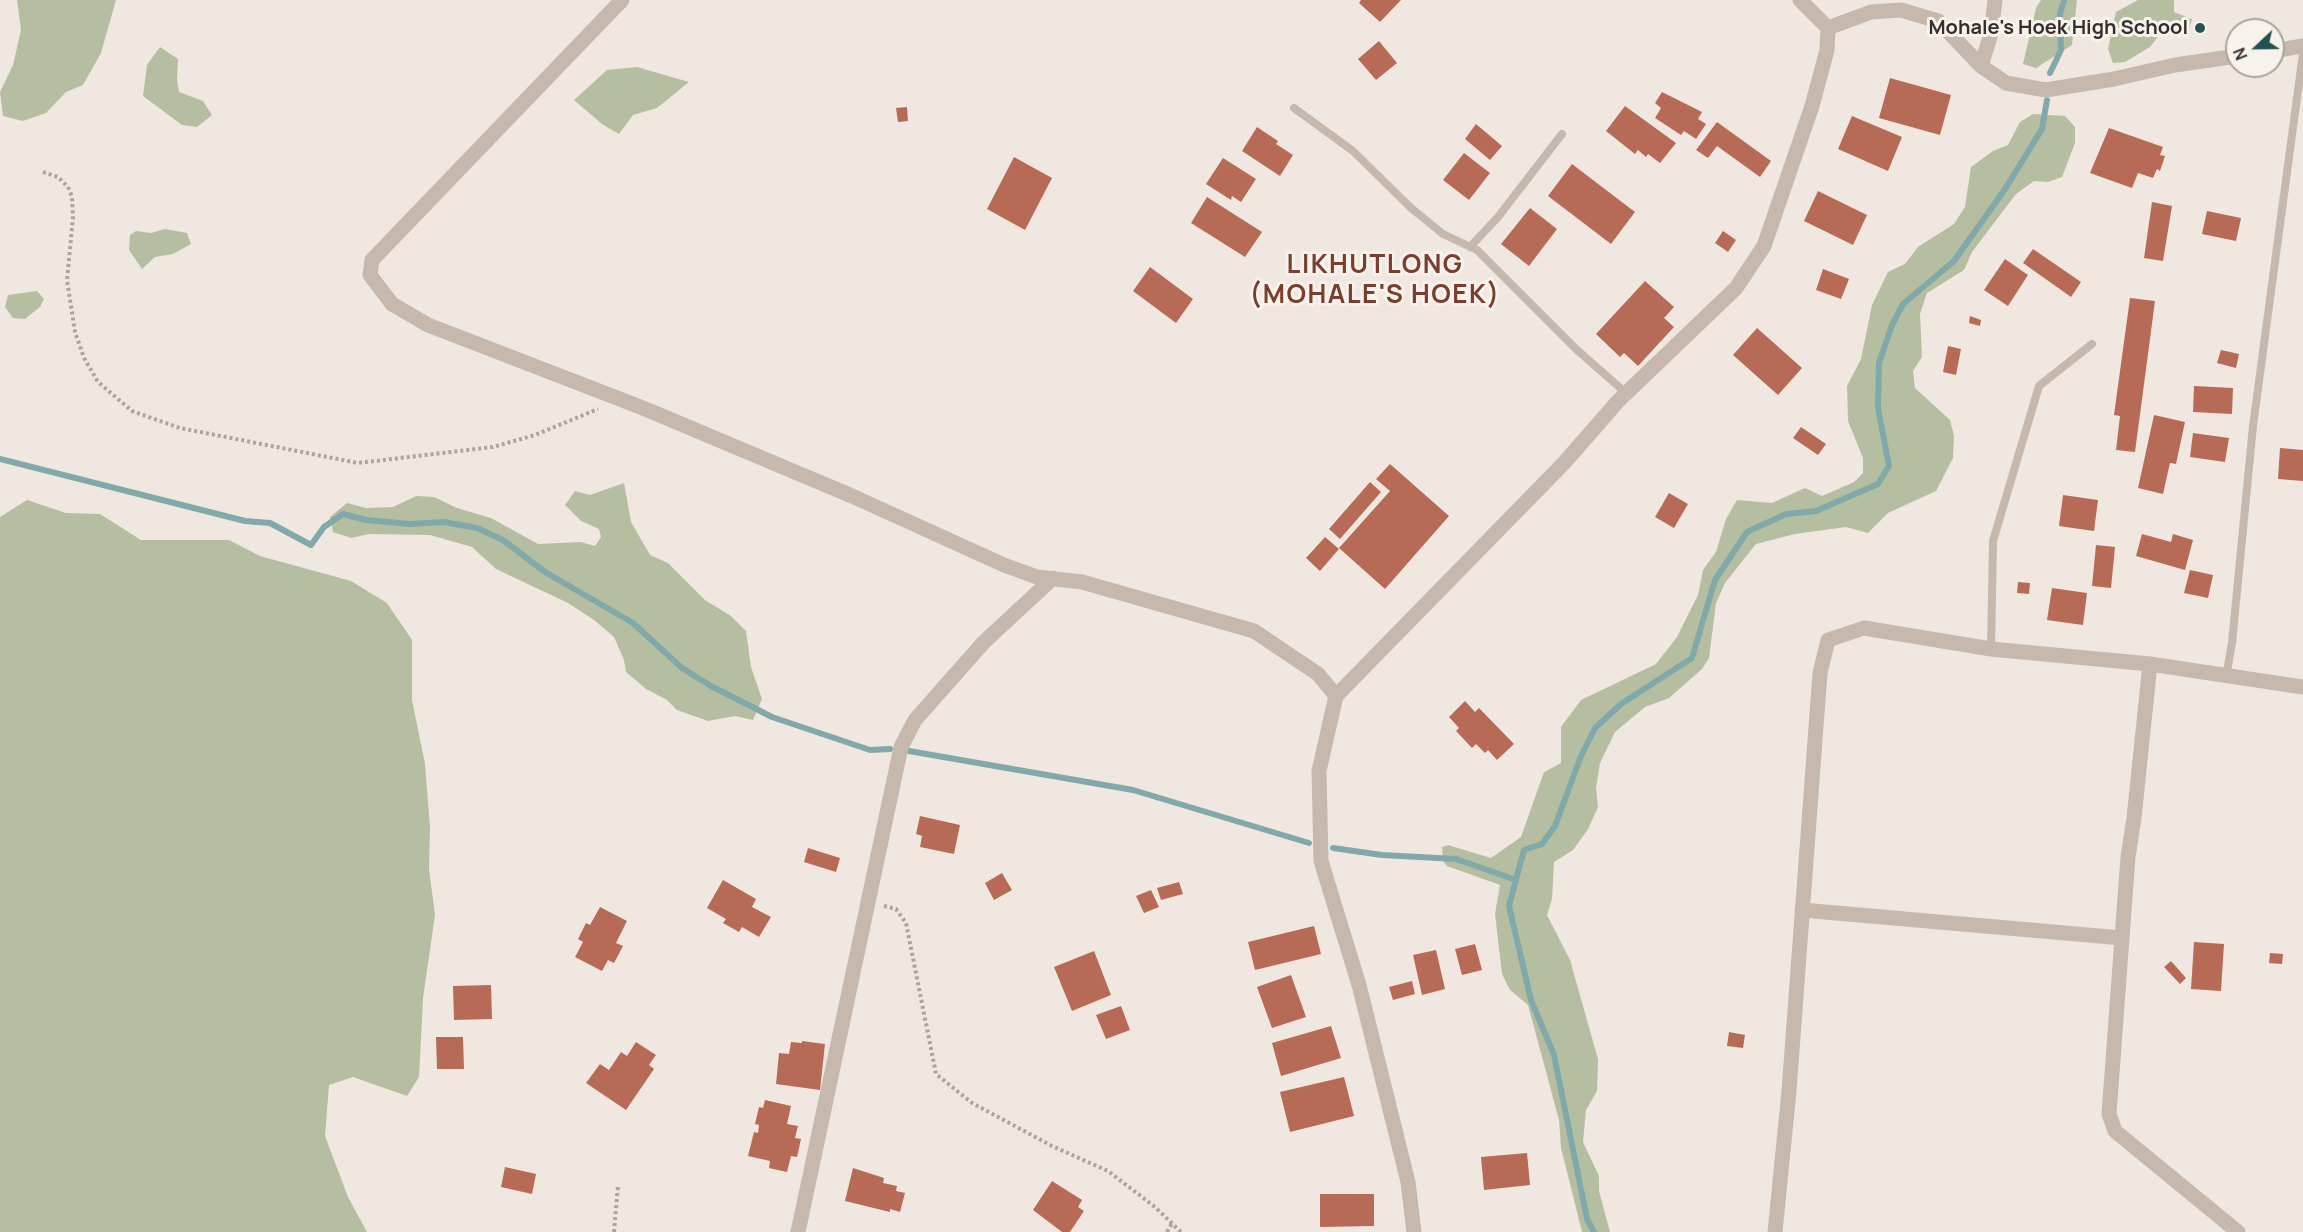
<!DOCTYPE html>
<style>
body{margin:0}
#map{position:relative;width:2303px;height:1232px;overflow:hidden;background:#f0e8e0;font-family:Manrope,sans-serif}
canvas{display:block}
.north{position:absolute;left:2225px;top:18px;width:60px;height:60px;box-sizing:border-box;background:#f8f2ec;border:2px solid #aaa49f;border-radius:50%;rotate:248deg;font-size:16px;font-weight:700;line-height:24px;text-align:center;color:#362e2b}
.north::after{content:'';display:block;margin:auto;width:21px;height:27px;background:#255153;clip-path:polygon(50% 0,100% 100%,50% 72%,0 100%)}
</style>
<div id="map">
<canvas width="2303" height="1232"></canvas>
<div class="north">N</div>
</div>
<script>
const c = document.querySelector('canvas').getContext('2d');
c.lineJoin = 'round';
function fillPath(path, color) { c.fillStyle = color; c.fill(path, 'evenodd'); }
const poly = rows => new Path2D(rows.map(r => 'M' + r).join(''));
function strokePath(path, color, width, dash) { c.strokeStyle = color; c.lineWidth = width; c.lineCap = dash ? 'butt' : 'round'; c.setLineDash(dash || []); c.stroke(path); }
function drawText(font, color, halo, rows, align = 'center') {
  c.font = font + ' Manrope,sans-serif'; c.lineWidth = 6; c.setLineDash([]); c.textBaseline = 'middle'; c.strokeStyle = halo; c.fillStyle = color; for (const [text, x, y, turn = 0] of rows) {
    c.save(); c.translate(x, y); c.rotate((+turn || 0) * Math.PI / 180); c.textAlign = isNaN(turn) ? turn : align; if (halo) c.strokeText(text, 0, 0); c.fillText(text, 0, 0); c.restore();
  }
}
fillPath(poly([
 [17,0,116,0,101,53,83,85,66,92,46,113,23,121,3,116,0,92,13,65,21,30],
 [2041,0,2077,0,2072,45,2036,68,2023,64,2036,8],
 [2138,0,2174,0,2174,12,2192,19,2189,30,2160,34,2150,47,2125,62,2113,63,2108,49,2116,12],
 [160,47,178,59,177,79,179,92,203,101,212,115,197,127,182,125,143,96,147,65],
 [637,67,689,82,657,108,633,115,619,134,602,124,574,100,607,70],
 [2033,114,2065,116,2075,127,2075,143,2062,177,2048,182,2034,181,2016,194,1972,252,1964,270,1927,293,1920,314,1922,357,1913,371,1915,388,1950,420,1954,436,1953,458,1936,491,1888,513,1868,533,1846,527,1795,534,1756,544,1725,583,1716,603,1709,658,1702,669,1669,698,1645,707,1615,732,1600,763,1596,788,1598,807,1588,829,1573,850,1554,862,1552,899,1547,915,1570,960,1598,1059,1597,1091,1586,1110,1583,1142,1599,1176,1599,1191,1610,1232,1582,1232,1561,1148,1559,1120,1528,1005,1510,990,1502,974,1495,914,1500,885,1447,866,1443,861,1442,847,1448,845,1491,858,1521,837,1544,772,1561,763,1561,727,1581,700,1656,664,1677,637,1698,595,1703,570,1716,552,1726,519,1737,500,1772,503,1805,488,1822,496,1854,482,1863,473,1863,458,1848,421,1847,386,1861,359,1872,305,1888,272,1905,264,1918,247,1954,224,1965,207,1971,167,1993,151,2008,145,2020,122],
 [165,229,187,233,191,244,173,254,155,257,142,269,129,250,130,235,136,231,151,233],
 [37,291,44,299,40,307,25,319,13,318,5,307,8,295],
 [624,483,631,522,650,555,668,563,705,600,731,616,746,631,751,667,762,699,753,720,735,716,708,721,677,710,667,700,646,689,626,672,624,660,614,637,594,620,568,603,496,569,472,547,430,535,369,534,351,538,333,532,330,517,347,503,366,508,393,507,416,496,434,497,457,508,491,518,538,544,581,542,595,546,601,537,599,529,581,521,565,505,575,491,590,495],
 [27,500,66,513,100,514,141,540,229,540,260,556,351,581,387,603,412,640,412,700,425,764,430,827,429,869,435,915,423,998,419,1077,407,1096,353,1077,329,1085,325,1136,348,1197,367,1232,0,1232,0,517]
]), '#b5bea1');
strokePath(poly([
 [2050,73,2061,50,2060,14,2064,0],
 [0,459,245,521,270,523,311,545,324,527,343,514,366,520,410,524,444,522,477,528,503,540,545,572,633,623,682,668,711,686,772,717,870,750,890,749],
 [909,751,1133,790,1309,843],
 [1333,848,1382,855,1456,859,1516,880],
 [1594,1232,1587,1219,1554,1055,1531,1000,1509,906,1524,850,1542,844,1555,826,1581,756,1595,728,1621,704,1692,658,1715,580,1747,532,1786,514,1816,511,1878,484,1889,466,1878,408,1879,363,1892,325,1903,304,1954,261,2005,189,2042,129,2047,100]
]), '#82a9aa', 6);
fillPath(poly([
 [1361,0,1401,0,1380,22,1359,3],
 [1379,41,1397,63,1376,80,1358,59],
 [1890,78,1951,95,1940,135,1879,118],
 [1662,92,1702,112,1698,119,1706,124,1696,139,1684,131,1681,135,1655,118,1661,108,1655,103],
 [1625,106,1676,143,1660,163,1648,154,1646,157,1638,150,1635,154,1606,131],
 [907,107,908,121,898,122,896,108],
 [1852,116,1902,137,1888,171,1838,149],
 [1717,122,1771,161,1760,177,1717,146,1708,158,1696,150],
 [1476,124,1502,146,1490,160,1465,139],
 [1257,127,1278,141,1276,144,1293,155,1280,176,1242,151],
 [2109,128,2163,147,2160,155,2165,156,2160,171,2157,169,2153,178,2138,173,2132,188,2090,173],
 [1464,153,1490,173,1469,200,1443,180],
 [1014,157,1052,178,1025,230,987,209],
 [1223,158,1256,179,1241,202,1232,196,1231,200,1206,184],
 [1572,164,1635,212,1611,244,1548,196],
 [1818,191,1867,215,1853,245,1804,221],
 [1207,197,1262,232,1245,257,1191,223],
 [2152,202,2172,206,2163,261,2144,258],
 [1530,208,1557,229,1529,266,1501,244],
 [2207,211,2241,218,2236,241,2202,234],
 [1723,231,1736,240,1728,252,1715,243],
 [2033,249,2081,282,2071,297,2023,263],
 [2005,259,2028,275,2008,306,1984,290],
 [1150,267,1193,299,1176,323,1133,291],
 [1823,269,1849,279,1841,299,1816,290],
 [1645,281,1674,307,1664,318,1674,327,1638,366,1624,353,1620,357,1596,334],
 [2130,298,2155,301,2135,452,2116,450,2120,416,2114,415],
 [1970,316,1981,320,1980,326,1969,323],
 [1757,328,1802,368,1778,395,1733,355],
 [1948,346,1961,349,1956,375,1943,372],
 [2221,350,2239,354,2236,368,2217,363],
 [2194,386,2233,388,2232,414,2193,412],
 [2154,415,2185,422,2176,464,2170,463,2163,494,2138,488],
 [1801,427,1826,444,1818,455,1793,438],
 [2193,433,2229,438,2225,462,2190,457],
 [2280,448,2303,450,2303,481,2278,479],
 [1390,464,1449,516,1385,589,1339,548,1390,491,1376,479],
 [1370,482,1381,492,1340,539,1329,529],
 [1669,493,1688,504,1674,528,1655,517],
 [2063,495,2098,500,2094,531,2059,526],
 [2142,534,2171,542,2173,534,2193,540,2185,570,2136,556],
 [1325,537,1339,549,1320,571,1306,558],
 [2096,545,2115,547,2111,588,2092,586],
 [2190,570,2213,575,2208,598,2184,593],
 [2018,582,2030,583,2029,594,2017,593],
 [2052,588,2087,593,2083,625,2047,620],
 [1465,701,1475,712,1479,708,1514,744,1497,760,1488,750,1485,753,1476,744,1472,748,1456,731,1459,728,1449,717],
 [920,816,960,825,954,854,920,847,922,836,916,834],
 [808,848,840,858,836,872,804,862],
 [1002,873,1012,890,994,900,985,883],
 [723,880,756,899,752,907,771,917,759,937,742,927,739,932,723,923,726,919,707,908],
 [1179,882,1183,894,1161,900,1157,888],
 [1151,890,1159,907,1144,913,1136,896],
 [600,907,627,921,616,943,623,946,614,963,608,960,602,971,575,957,583,942,578,939,586,923,590,925],
 [1314,926,1321,954,1255,970,1248,942],
 [2194,942,2224,944,2221,991,2191,989],
 [1475,944,1482,970,1462,975,1455,949],
 [1436,950,1445,989,1422,995,1413,955],
 [1094,951,1111,995,1072,1011,1054,967],
 [2270,953,2283,954,2282,964,2269,963],
 [2171,961,2186,978,2180,984,2164,967],
 [1291,975,1306,1017,1272,1028,1257,987],
 [1412,981,1415,994,1393,1000,1389,987],
 [491,985,492,1019,454,1020,453,986],
 [1121,1006,1130,1030,1106,1039,1096,1015],
 [1331,1026,1341,1058,1281,1076,1272,1043],
 [1729,1032,1745,1035,1743,1048,1727,1046],
 [436,1037,463,1037,464,1069,437,1069],
 [802,1041,825,1044,820,1090,776,1084,779,1053,789,1054,791,1042,802,1043],
 [636,1042,656,1055,649,1065,654,1069,626,1110,586,1083,600,1064,609,1070,621,1052,627,1056],
 [1344,1077,1354,1116,1290,1132,1280,1092],
 [765,1100,791,1106,787,1124,798,1126,795,1138,801,1139,797,1157,791,1156,787,1172,769,1168,770,1161,748,1156,754,1132,758,1133,759,1125,755,1124,759,1107,763,1108],
 [1527,1153,1530,1185,1484,1190,1481,1157],
 [505,1167,536,1174,532,1194,501,1187],
 [853,1168,884,1178,883,1183,897,1186,896,1191,905,1193,900,1212,890,1209,890,1212,845,1201],
 [1052,1181,1082,1200,1078,1207,1084,1211,1070,1232,1062,1232,1033,1210],
 [1320,1194,1374,1194,1374,1226,1320,1227]
]), '#b76b57');
strokePath(poly([
 [43,172,58,177,68,187,72,197,73,218,67,280,75,332,84,358,98,382,132,411,180,428,358,463,493,447,535,435,598,409],
 [884,906,896,909,906,923,936,1074,972,1103,1052,1146,1108,1171,1155,1207,1181,1232],
 [614,1232,618,1185],
 [1167,1232,1172,1223]
]), '#b3a297', 4, [3, 3]);
strokePath(poly([
 [1294,108,1353,151,1411,208,1443,234,1477,250,1576,349,1626,393],
 [1470,247,1498,217,1562,134],
 [1991,649,1993,541,2039,386,2092,344],
 [2226,677,2232,643,2253,426,2303,53]
]), '#c7b8ad', 8);
strokePath(poly([
 [622,0,372,260,370,275,392,304,428,325,643,408,852,496,1004,565,1037,577,1082,582,1254,631,1318,674,1336,696],
 [1828,28,1871,12,1901,10,1938,21,1981,66,2006,83,2046,90,2114,79,2175,65,2237,56],
 [2273,51,2303,46],
 [1981,66,1991,34,1995,0],
 [2150,664,2134,818,2128,857,2109,1114,2115,1131,2238,1232],
 [1802,910,2122,938],
 [798,1232,901,747,915,720,984,642,1053,578],
 [1414,1232,1408,1182,1359,985,1321,861,1319,771,1336,696,1564,463,1619,400,1736,288,1764,246,1812,106,1827,50,1828,28,1800,0],
 [1775,1232,1789,1091,1820,673,1828,640,1864,628,1991,649,2150,664,2303,687]
]), '#c7b8ad', 15);
for (const [x, y, r, color] of [
 [2200,28,6,"#255153"]
]) { const dot = new Path2D(); dot.arc(x, y, r, 0, 2 * Math.PI); c.fillStyle = color; c.fill(dot); strokePath(dot, '#f8f2ec', 2); }
drawText('bold 20px', '#362e2b', '#f8f2ec', [
 ["Mohale's Hoek High School",2188,28]
], 'right');
c.letterSpacing = '1.5px';
drawText('bold 26px', '#7b3d2e', '#f8f2ec', [
 ["LIKHUTLONG",1375,266],
 ["(MOHALE'S HOEK)",1375,296]
]);
c.letterSpacing = '0px';
</script>
